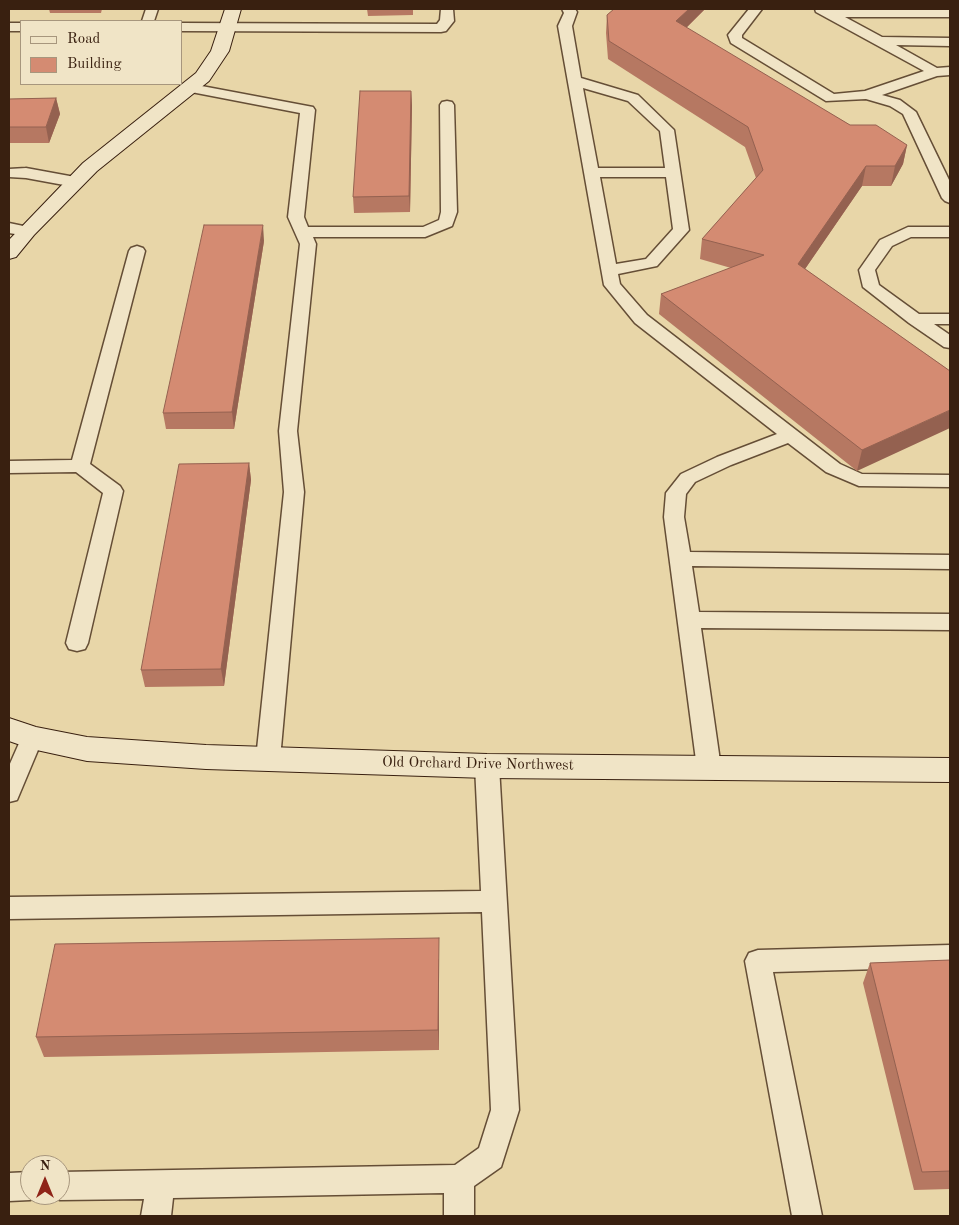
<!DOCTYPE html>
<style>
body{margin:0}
#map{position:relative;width:959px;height:1225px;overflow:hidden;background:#e8d6a8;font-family:"Old Standard TT",serif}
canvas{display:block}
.frame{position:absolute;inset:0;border:10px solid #392010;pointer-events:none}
.legend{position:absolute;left:20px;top:20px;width:162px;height:65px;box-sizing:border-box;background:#f0e4c6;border:1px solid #a7967d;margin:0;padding:6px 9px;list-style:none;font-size:15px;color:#392010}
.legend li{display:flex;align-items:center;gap:10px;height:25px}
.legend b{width:25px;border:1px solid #a7967d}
.north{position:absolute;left:20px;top:1155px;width:50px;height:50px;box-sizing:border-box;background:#f0e4c6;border:1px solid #a7967d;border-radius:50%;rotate:0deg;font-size:14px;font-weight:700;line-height:20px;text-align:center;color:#392010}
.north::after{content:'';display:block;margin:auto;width:18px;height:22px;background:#8f2418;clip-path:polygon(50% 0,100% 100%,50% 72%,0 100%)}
</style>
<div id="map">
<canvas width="959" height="1225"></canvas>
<div class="frame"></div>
<ul class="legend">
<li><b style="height:6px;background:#f0e4c6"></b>Road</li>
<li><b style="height:14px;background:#d48b72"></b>Building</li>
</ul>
<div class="north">N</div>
</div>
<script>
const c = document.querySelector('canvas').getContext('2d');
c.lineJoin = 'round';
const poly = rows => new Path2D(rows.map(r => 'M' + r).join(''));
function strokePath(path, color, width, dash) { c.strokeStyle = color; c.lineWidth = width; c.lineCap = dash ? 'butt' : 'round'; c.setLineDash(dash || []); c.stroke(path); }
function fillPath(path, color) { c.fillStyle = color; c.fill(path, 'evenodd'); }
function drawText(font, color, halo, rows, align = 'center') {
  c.font = font + ' "Old Standard TT",serif'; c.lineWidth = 4; c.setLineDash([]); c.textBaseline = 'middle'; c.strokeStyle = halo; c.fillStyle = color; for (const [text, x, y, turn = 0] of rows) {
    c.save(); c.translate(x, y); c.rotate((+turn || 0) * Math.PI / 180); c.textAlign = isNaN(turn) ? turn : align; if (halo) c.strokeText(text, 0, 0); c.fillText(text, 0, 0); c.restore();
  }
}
const lane = poly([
 [146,9,158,9,154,21,142,21,146,9],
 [441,9,453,9,454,21,446,31,441,32,181,31,181,23,437,24,440,20,441,9],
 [562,9,575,9,577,12,572,26,581,78,638,95,674,130,689,230,657,266,618,274,620,284,647,315,840,464,862,474,950,475,950,487,859,486,826,472,788,443,731,465,695,482,686,494,684,517,690,552,950,555,950,569,692,566,699,612,950,614,950,630,701,628,721,768,717,774,709,777,701,774,697,768,664,517,666,493,681,474,717,457,777,434,635,323,604,285,558,26,564,13,562,9],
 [583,88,628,101,660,131,665,168,598,168,583,88],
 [600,177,666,177,673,229,646,259,616,264,600,177],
 [749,9,762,9,742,35,742,38,834,94,865,91,924,71,816,12,815,9,950,9,950,17,845,17,882,37,950,38,950,46,896,45,937,68,950,67,950,75,937,76,882,95,900,100,916,112,950,182,950,203,945,201,942,198,903,114,890,106,866,99,826,101,731,43,728,35,749,9],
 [9,23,21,23,21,31,9,31,9,23],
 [191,84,313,107,315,110,304,217,308,227,423,227,439,220,441,212,440,105,442,102,447,101,452,102,454,105,457,212,452,226,425,237,313,237,316,244,297,431,304,492,280,759,276,765,268,768,260,765,256,759,284,492,279,431,300,244,288,217,300,113,186,91,184,88,186,85,191,84],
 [26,168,75,177,80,179,83,182,80,185,75,187,26,178,9,177,9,169,26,168],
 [9,223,33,228,35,231,33,234,27,236,9,233,9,223],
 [908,227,950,227,950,237,911,237,892,246,875,270,879,285,919,314,950,314,950,324,934,324,950,335,950,348,944,347,909,323,863,287,859,270,880,240,908,227],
 [137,246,143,248,145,251,90,464,120,486,123,491,88,643,85,649,77,651,69,649,66,643,103,493,76,472,9,473,9,461,72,460,129,251,131,248,137,246],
 [32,729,40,732,43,738,17,800,9,802,9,766,24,732,32,729],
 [487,757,495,760,499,766,519,1110,501,1167,474,1186,474,1216,444,1216,444,1193,173,1198,171,1216,141,1216,144,1199,60,1200,50,1196,60,1195,60,1172,455,1165,479,1148,491,1110,482,912,9,919,9,897,481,891,475,766,479,760,487,757],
 [950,945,950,967,773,972,822,1216,792,1216,745,961,749,953,758,950,950,945],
 [30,1172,30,1195,40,1196,30,1200,9,1201,9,1173,30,1172]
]);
const secondary = poly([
 [225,9,241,9,229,51,209,81,97,171,34,235,16,257,9,259,9,240,83,163,196,73,211,51,225,9],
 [9,718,36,727,87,737,206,745,487,754,950,758,950,782,487,778,206,769,87,761,32,749,9,741,9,718]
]);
strokePath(lane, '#654e36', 3);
strokePath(secondary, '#392010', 2);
fillPath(lane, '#f0e4c6');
fillPath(secondary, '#f0e4c6');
fillPath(poly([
 [49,9,102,9,101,13,50,13],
 [367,9,413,9,413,15,368,16],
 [614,9,705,9,686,28,850,125,907,145,903,164,891,186,862,186,805,269,950,371,857,471,659,314,661,294,731,268,700,259,702,239,756,178,745,147,608,59,606,33,607,15],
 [411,91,412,106,410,212,354,213,353,197],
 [56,98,60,114,49,143,9,143,9,99],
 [264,241,234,429,166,429,163,413],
 [249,463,251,480,224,686,145,687,141,670],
 [439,959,439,1050,44,1057,36,1037],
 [950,960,950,1189,914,1190,863,983,870,963]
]), '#b67862');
fillPath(poly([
 [689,9,705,9,674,40,676,21],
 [411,91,412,106,410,212,409,196],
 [56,98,60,114,49,143,46,127],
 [907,145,903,164,891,186,895,166],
 [866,166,862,186,794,285,798,264],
 [263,225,264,241,234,429,232,412],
 [950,410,950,428,857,471,862,450],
 [249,463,251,480,224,686,221,669],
 [439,938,439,1050,438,1030]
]), '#946150');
const building = poly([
 [614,9,689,9,676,21,850,125,876,125,907,145,895,166,866,166,798,264,950,371,950,410,862,450,661,294,764,255,702,239,763,170,748,127,609,41,607,15,614,9],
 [360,91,411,91,409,196,353,197,360,91],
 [56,98,46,127,9,127,9,99,56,98],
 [204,225,263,225,232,412,163,413,204,225],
 [249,463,221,669,141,670,179,464,249,463],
 [439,938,438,1030,36,1037,55,944,439,938],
 [950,960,950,1171,922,1172,870,963,950,960]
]);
fillPath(building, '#d48b72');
strokePath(building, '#946150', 1);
drawText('15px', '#392010', '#f0e4c6', [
 ["Old Orchard Drive Northwest",478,764,1]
]);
</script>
